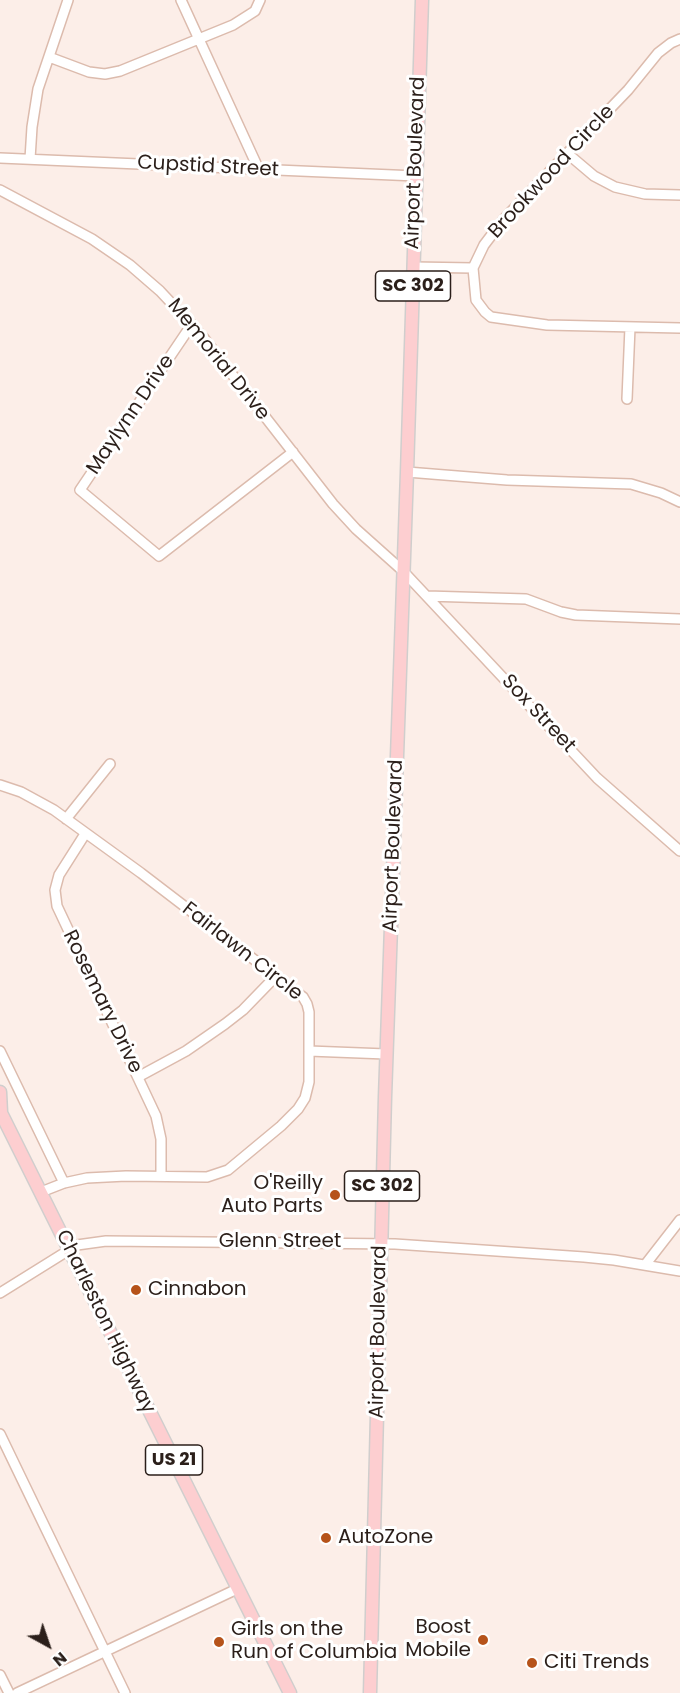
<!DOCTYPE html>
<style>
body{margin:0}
#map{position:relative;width:680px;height:1693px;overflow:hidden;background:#fceee8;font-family:Poppins,sans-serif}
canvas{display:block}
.north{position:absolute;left:18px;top:1615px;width:60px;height:60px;-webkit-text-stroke:4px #fff;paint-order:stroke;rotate:140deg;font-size:16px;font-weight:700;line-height:24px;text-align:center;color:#2b1f1a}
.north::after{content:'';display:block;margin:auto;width:21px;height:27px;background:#2b1f1a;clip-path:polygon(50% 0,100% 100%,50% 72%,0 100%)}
</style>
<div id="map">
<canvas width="680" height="1693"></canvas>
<div class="north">N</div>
</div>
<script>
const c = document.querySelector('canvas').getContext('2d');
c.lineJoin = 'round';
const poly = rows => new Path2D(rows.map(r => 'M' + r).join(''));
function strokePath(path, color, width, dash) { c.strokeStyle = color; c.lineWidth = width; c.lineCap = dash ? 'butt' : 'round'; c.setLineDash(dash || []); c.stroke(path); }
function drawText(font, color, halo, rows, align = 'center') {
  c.font = font + ' Poppins,sans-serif'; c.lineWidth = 6; c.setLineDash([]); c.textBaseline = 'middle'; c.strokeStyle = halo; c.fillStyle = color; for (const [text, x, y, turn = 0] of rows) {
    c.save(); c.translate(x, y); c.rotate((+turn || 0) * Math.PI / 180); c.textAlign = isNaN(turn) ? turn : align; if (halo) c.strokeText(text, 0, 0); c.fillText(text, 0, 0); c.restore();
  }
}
const minor = poly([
 [181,0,259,170],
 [680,39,671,43,658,53,628,90,503,220,484,245,473,268,476,300,485,312,491,317,547,325,680,328],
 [49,57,89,72,105,74,120,71,233,25,255,11,260,0],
 [568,154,594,176,615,187,645,194,680,195],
 [0,158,416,176],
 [30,159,32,127,38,89,68,0],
 [0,190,92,239,130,265,160,291,203,337,333,504,356,529,403,571,597,778,680,851],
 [413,267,473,268],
 [192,324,80,490,159,556,293,452],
 [627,399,630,327],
 [407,472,507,480,631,484,661,493,680,502],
 [427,596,526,599,561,612,576,615,680,619],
 [0,785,21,792,54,810,141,873,303,997,307,1004,309,1012,309,1082,305,1098,298,1109,281,1126,228,1170,207,1177,126,1176,87,1178,64,1183,41,1192],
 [66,819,110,764],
 [85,834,59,875,55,890,57,906,156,1116,161,1139,161,1176],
 [0,1051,64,1183],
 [309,1051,386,1054],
 [138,1077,186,1051,225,1024,243,1010,275,977],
 [645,1265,680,1220],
 [0,1293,77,1245,106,1241,395,1244,584,1257,614,1260,680,1271],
 [0,1434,125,1693],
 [0,1675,9,1693],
 [17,1693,237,1589]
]);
const major = poly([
 [0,1092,1,1112],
 [0,1111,290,1693],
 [370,1693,385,1097,407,472,422,0]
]);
strokePath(minor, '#dcbbad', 12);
strokePath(major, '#d0cecd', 15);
strokePath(minor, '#fff', 9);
strokePath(major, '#fdced0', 12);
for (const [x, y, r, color] of [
 [335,1195,6,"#b6531a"],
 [136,1290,6,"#b6531a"],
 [326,1538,6,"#b6531a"],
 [483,1640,6,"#b6531a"],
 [219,1642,6,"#b6531a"],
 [532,1663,6,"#b6531a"]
]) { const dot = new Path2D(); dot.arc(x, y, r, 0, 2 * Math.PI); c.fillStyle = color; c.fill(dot); strokePath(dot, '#fff', 2); }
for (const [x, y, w] of [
 [413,286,75],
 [382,1186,75],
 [174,1460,57]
]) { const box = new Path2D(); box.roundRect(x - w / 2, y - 15, w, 30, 4.5); c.fillStyle = '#fff'; c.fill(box); strokePath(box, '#2b1f1a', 1.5); }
drawText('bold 18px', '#2b1f1a', null, [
 ["SC 302",413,286],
 ["SC 302",382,1186],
 ["US 21",174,1460]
]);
drawText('20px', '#2b1f1a', '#fff', [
 ["Airport Boulevard",416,163,-88],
 ["Cupstid Street",208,167,3],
 ["Brookwood Circle",552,172,-47],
 ["Memorial Drive",218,360,51],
 ["Maylynn Drive",131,415,-56],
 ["Sox Street",538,714,47],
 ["Airport Boulevard",394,846,-88],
 ["Fairlawn Circle",242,952,38],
 ["Rosemary Drive",102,1002,64],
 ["Glenn Street",280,1242],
 ["Charleston Highway",105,1322,64],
 ["Airport Boulevard",379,1332,-89]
]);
drawText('20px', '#2b1f1a', '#fff', [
 ["O'Reilly",323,1184,"right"],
 ["Auto Parts",323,1207,"right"],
 ["Cinnabon",148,1290],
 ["AutoZone",338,1538],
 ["Boost",471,1628,"right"],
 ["Mobile",471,1651,"right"],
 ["Girls on the",231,1630],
 ["Run of Columbia",231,1653],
 ["Citi Trends",544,1663]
], 'left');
</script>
